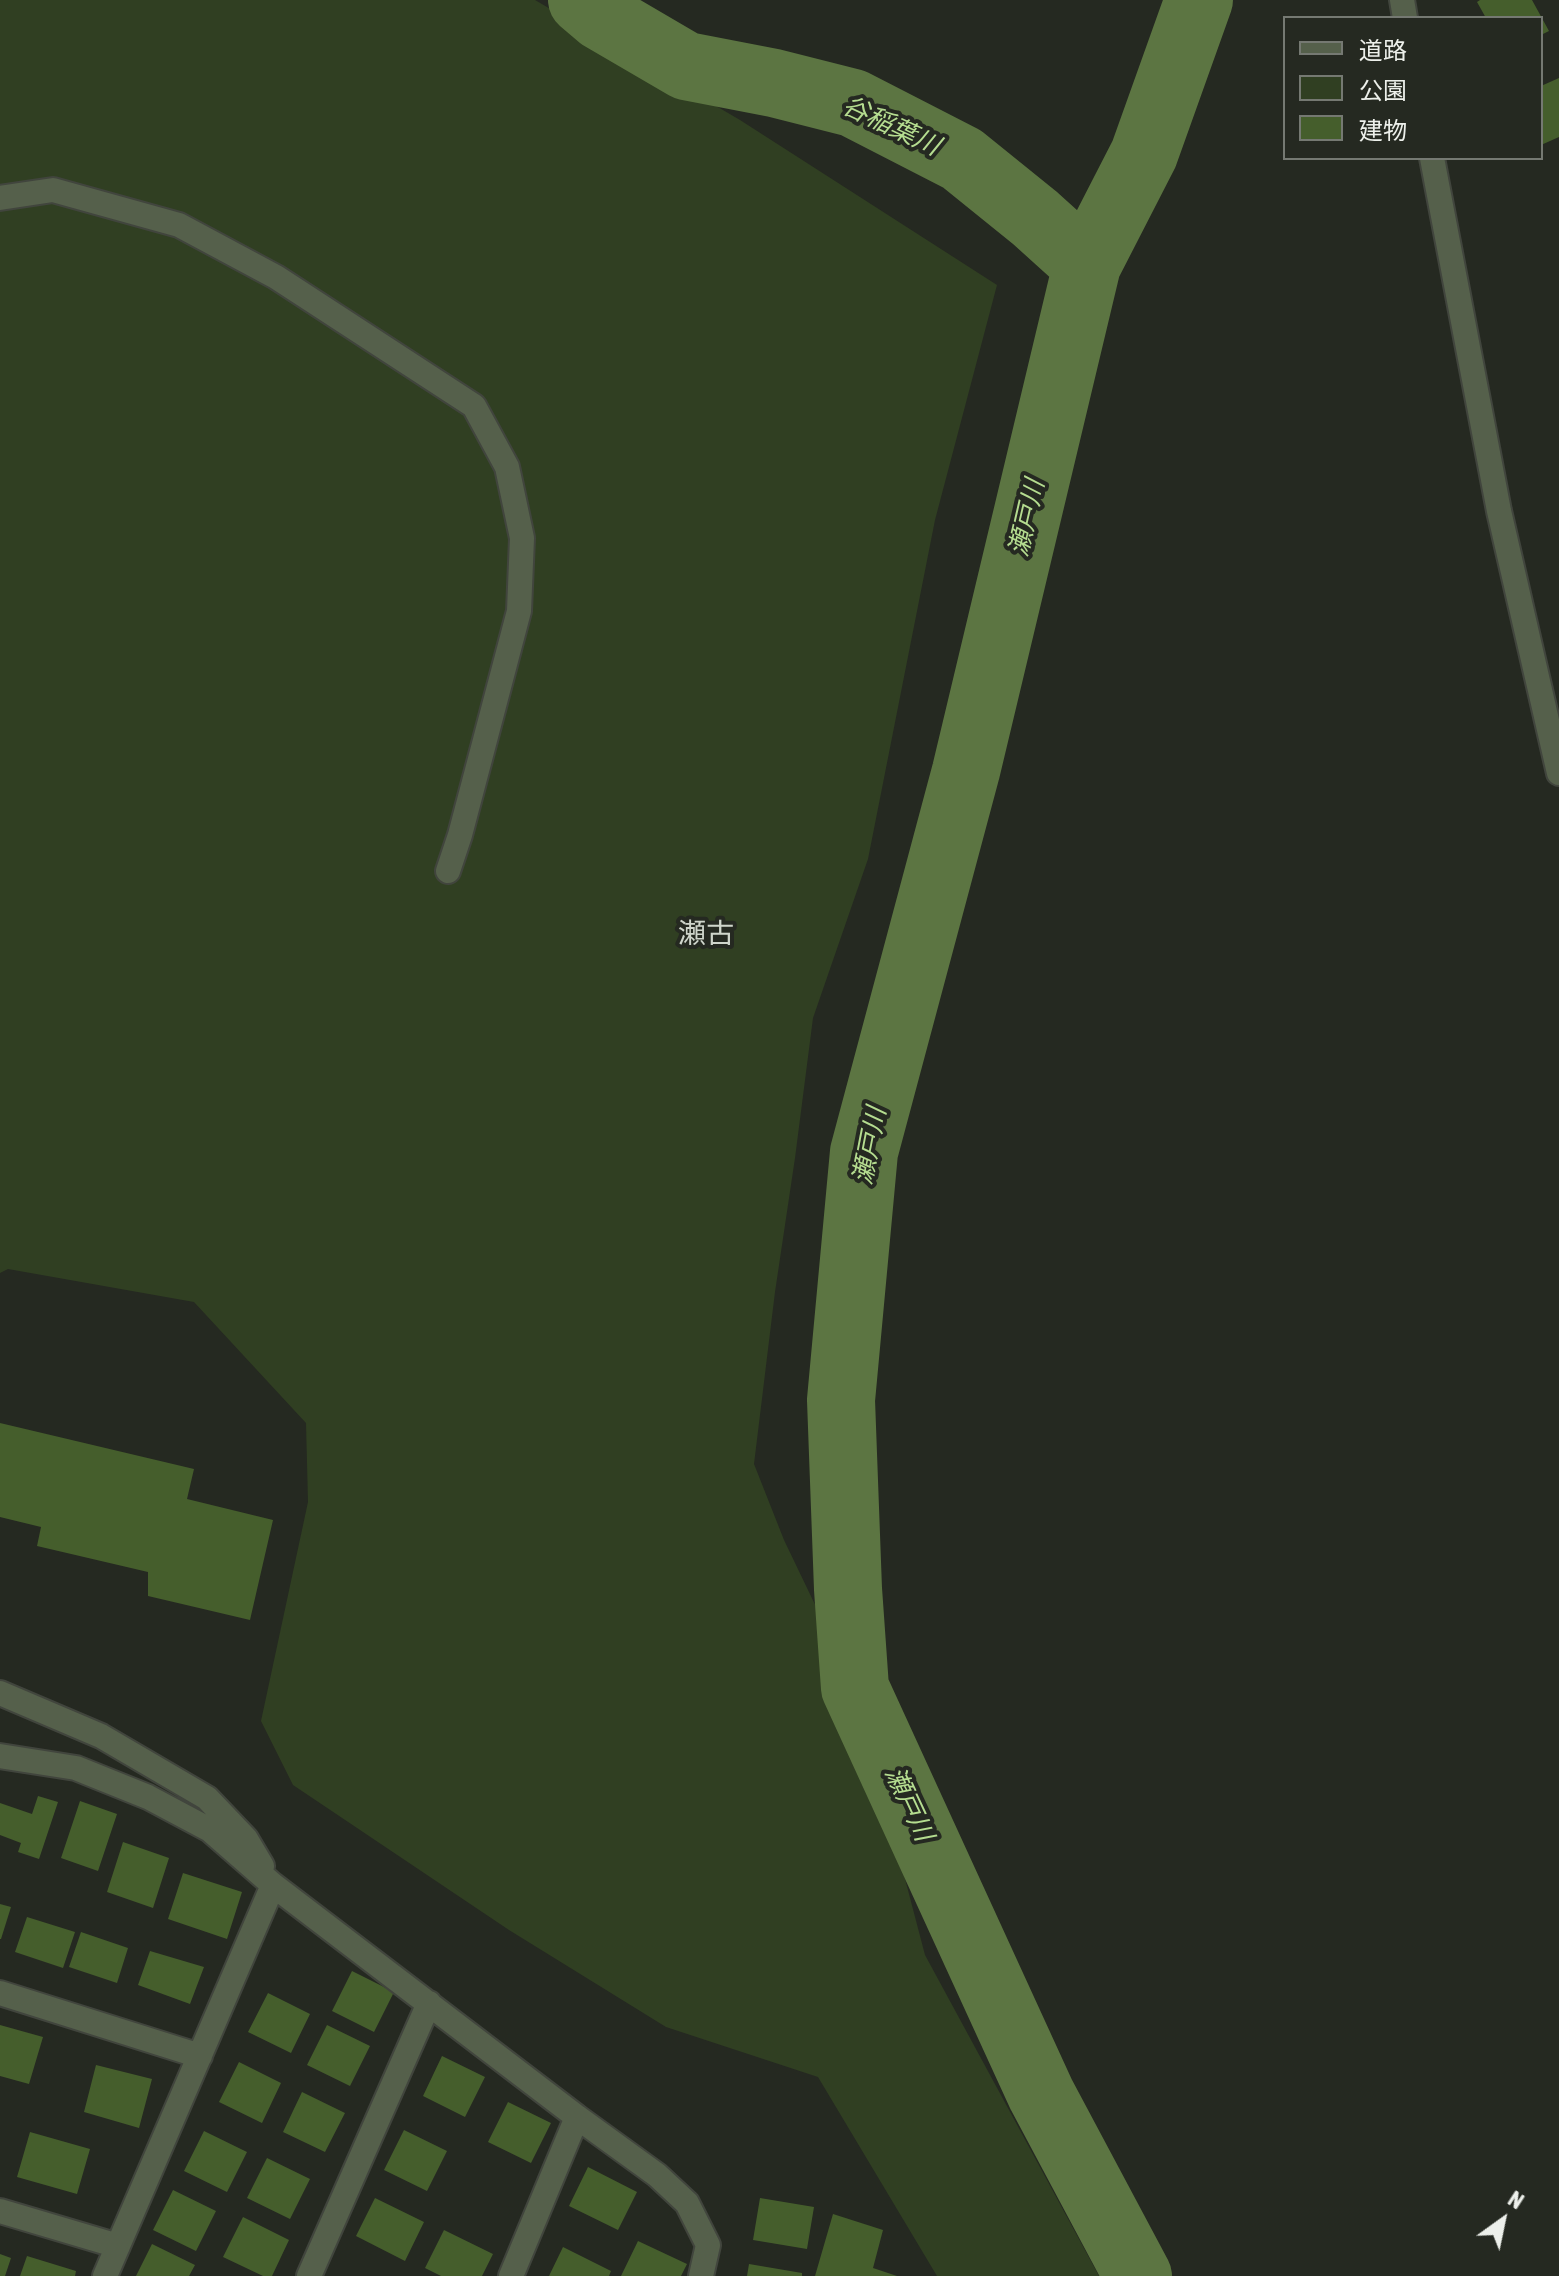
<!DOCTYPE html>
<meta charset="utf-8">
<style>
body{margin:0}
#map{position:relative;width:1559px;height:2276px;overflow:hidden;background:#252921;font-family:"Asap Condensed","Noto Sans JP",sans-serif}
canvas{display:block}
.legend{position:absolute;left:1283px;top:16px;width:260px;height:144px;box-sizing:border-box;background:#252921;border:2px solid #757972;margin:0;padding:10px 14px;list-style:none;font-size:24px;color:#edf0eb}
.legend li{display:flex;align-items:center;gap:16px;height:40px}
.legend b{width:40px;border:2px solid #757972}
.north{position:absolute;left:1463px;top:2180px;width:80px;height:80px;-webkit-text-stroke:6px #252921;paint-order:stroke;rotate:33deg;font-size:22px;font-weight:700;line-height:32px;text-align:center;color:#edf0eb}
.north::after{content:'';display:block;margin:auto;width:28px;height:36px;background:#edf0eb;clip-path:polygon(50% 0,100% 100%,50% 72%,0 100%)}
</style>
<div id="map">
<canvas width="1559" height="2276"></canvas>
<ul class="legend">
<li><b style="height:10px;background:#55604b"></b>道路</li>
<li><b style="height:22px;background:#303f22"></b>公園</li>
<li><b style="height:22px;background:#455e2c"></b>建物</li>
</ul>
<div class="north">N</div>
</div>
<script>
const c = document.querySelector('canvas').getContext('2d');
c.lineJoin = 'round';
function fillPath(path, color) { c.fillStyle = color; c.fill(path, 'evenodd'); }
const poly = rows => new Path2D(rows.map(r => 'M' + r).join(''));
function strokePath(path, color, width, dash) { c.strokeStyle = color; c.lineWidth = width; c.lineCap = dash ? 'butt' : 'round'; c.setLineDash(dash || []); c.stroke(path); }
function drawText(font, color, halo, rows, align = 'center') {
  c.font = font + ' "Asap Condensed","Noto Sans JP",sans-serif'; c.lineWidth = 8; c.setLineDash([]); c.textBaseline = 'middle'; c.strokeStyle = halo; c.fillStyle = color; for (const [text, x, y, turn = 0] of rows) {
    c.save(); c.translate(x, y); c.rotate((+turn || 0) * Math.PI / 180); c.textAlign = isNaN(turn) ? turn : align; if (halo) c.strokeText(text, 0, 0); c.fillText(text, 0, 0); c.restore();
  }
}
fillPath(poly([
 [0,0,535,0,740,120,997,285,935,520,868,859,813,1018,795,1158,775,1292,754,1464,784,1540,855,1688,925,1955,1099,2276,937,2276,818,2077,666,2027,509,1930,293,1785,261,1721,308,1502,306,1423,194,1302,8,1269,0,1273]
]), '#303f22');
strokePath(poly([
 [582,0,602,17,686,66,774,83,853,103,962,159,1035,218,1087,265],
 [1138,2276,1041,2094,855,1688,848,1589,841,1400,864,1152,966,771,1087,265,1144,154,1199,0]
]), '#5c7542', 68);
fillPath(poly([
 [1480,0,1532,0,1549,31,1541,35,1541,18,1486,18,1477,2],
 [1559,78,1559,137,1541,145,1541,86],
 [0,1423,194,1469,187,1499,273,1520,250,1620,148,1596,148,1572,37,1546,41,1527,0,1517],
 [38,1796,58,1802,39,1859,18,1852,21,1843,0,1835,0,1803,32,1814],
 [80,1801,117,1814,98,1871,61,1858],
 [123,1842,169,1858,153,1908,107,1892],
 [183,1873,242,1892,227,1939,168,1919],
 [0,1904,11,1907,1,1939,0,1939],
 [27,1917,75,1932,63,1968,15,1952],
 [81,1932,128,1948,117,1983,69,1967],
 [150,1951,204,1967,190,2004,138,1985],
 [352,1971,394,1992,374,2032,332,2011],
 [268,1993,310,2014,291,2053,248,2032],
 [0,2025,43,2037,29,2084,0,2076],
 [327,2025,370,2046,350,2086,307,2065],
 [442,2056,485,2077,465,2117,423,2096],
 [239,2062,281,2083,262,2123,219,2102],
 [96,2065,152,2079,139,2128,84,2112],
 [302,2092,345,2113,325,2152,283,2132],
 [508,2102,551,2123,531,2163,488,2142],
 [404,2130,447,2151,427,2191,384,2170],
 [204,2131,247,2152,227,2192,184,2171],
 [30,2132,90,2149,77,2194,17,2177],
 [267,2158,310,2179,290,2219,247,2198],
 [588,2167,637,2192,618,2230,569,2206],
 [173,2190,216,2211,196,2251,153,2230],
 [375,2198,424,2222,405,2261,356,2236],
 [760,2198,814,2207,807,2249,753,2240],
 [833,2214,883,2230,873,2268,897,2276,815,2276],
 [243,2217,289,2240,272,2276,263,2276,223,2257],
 [444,2230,493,2254,482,2276,441,2276,425,2268],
 [638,2241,687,2264,681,2276,621,2276],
 [152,2244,195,2265,189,2276,136,2276],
 [563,2247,611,2271,609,2276,549,2276],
 [0,2254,11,2258,5,2276,0,2276],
 [27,2256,76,2271,75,2276,20,2276],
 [749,2264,802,2273,802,2276,747,2276]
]), '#455e2c');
const street = poly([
 [1402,0,1405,18],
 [1432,158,1499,511,1559,773],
 [0,198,53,190,179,225,276,277,474,406,507,467,522,538,519,611,460,835,448,871],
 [0,1693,101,1736,207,1798,246,1839,262,1866],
 [0,1756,76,1768,148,1797,210,1830,273,1885,577,2117,657,2175,687,2203,708,2245,701,2276],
 [0,1993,200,2056],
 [0,2211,118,2246],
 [105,2276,273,1885],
 [309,2276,429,2003],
 [511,2276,577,2117]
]);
strokePath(street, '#41453d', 28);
strokePath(street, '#55604b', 24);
drawText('italic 26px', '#b5dd90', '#252921', [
 ["谷稲葉川",891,126,25],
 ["瀬戸川",1027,518,-77],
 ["瀬戸川",870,1146,-79],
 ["瀬戸川",909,1804,65]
]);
drawText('28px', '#cfd5cb', '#252921', [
 ["瀬古",706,934]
]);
</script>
